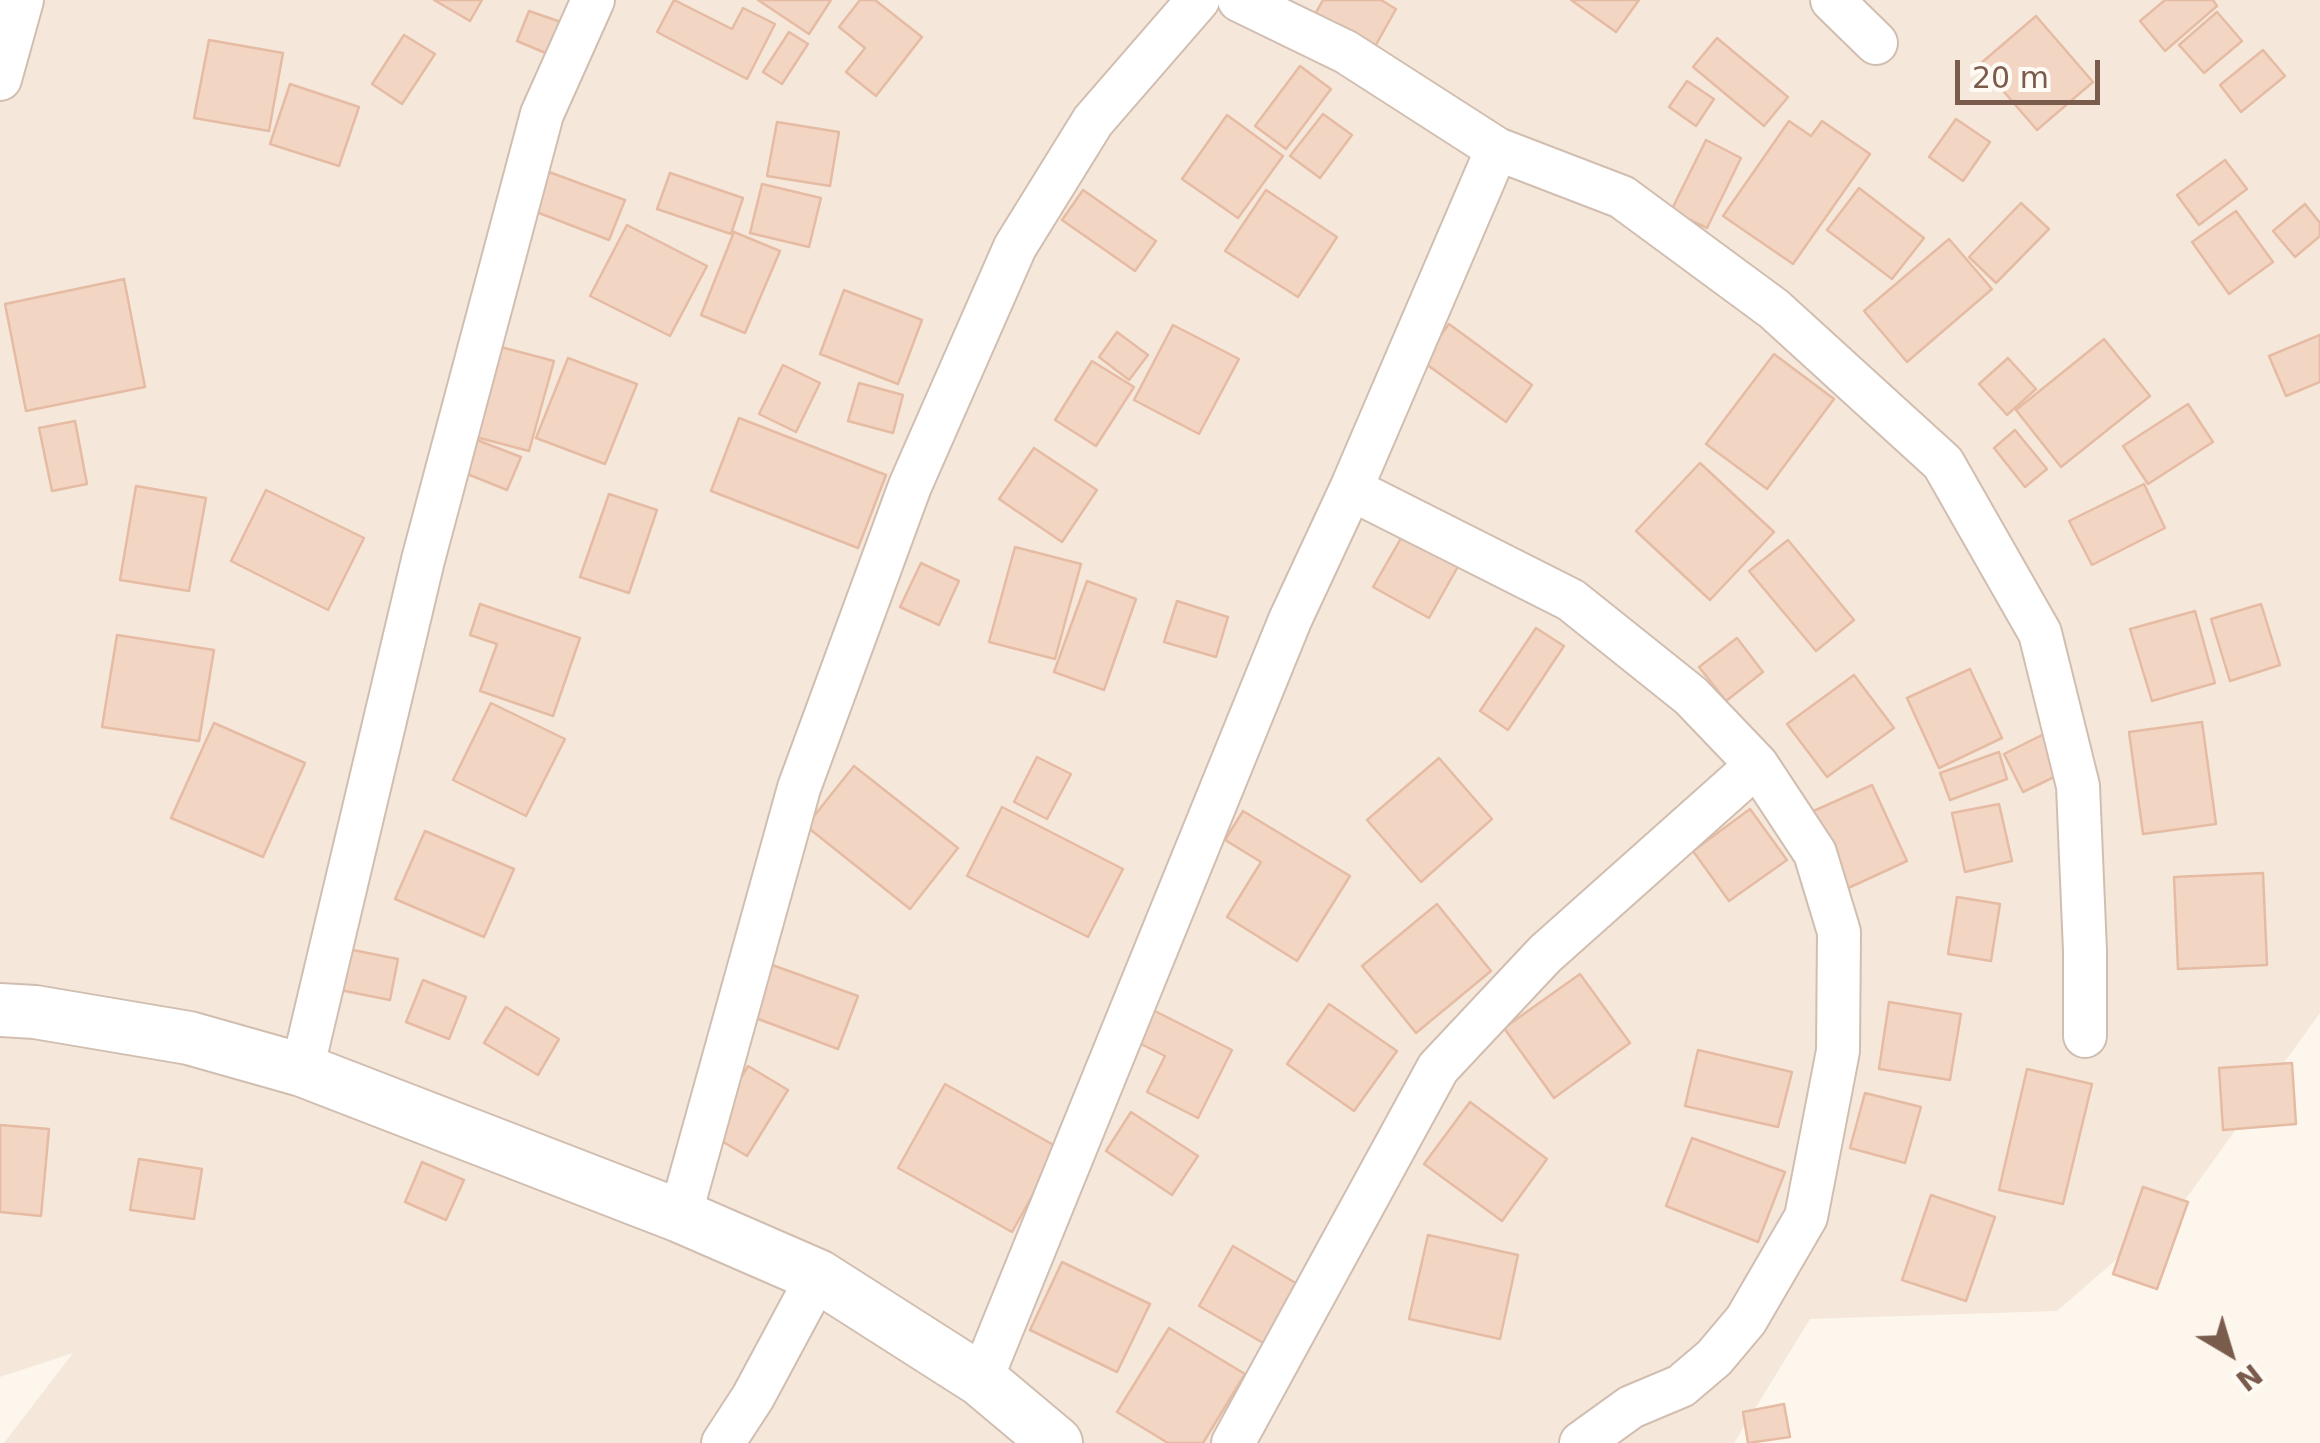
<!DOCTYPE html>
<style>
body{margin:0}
#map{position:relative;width:2320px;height:1443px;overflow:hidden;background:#fdf6ec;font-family:"DejaVu Sans",sans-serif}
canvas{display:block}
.north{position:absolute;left:2180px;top:1303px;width:100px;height:100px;-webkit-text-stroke:8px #fffaf3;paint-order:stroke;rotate:142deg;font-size:28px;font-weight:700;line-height:40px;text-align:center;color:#7a5c4d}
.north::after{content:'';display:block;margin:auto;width:35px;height:45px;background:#7a5c4d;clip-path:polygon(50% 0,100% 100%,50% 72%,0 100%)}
.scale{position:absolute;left:1955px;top:60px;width:145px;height:45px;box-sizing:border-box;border:5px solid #7a5c4d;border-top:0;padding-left:12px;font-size:30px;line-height:35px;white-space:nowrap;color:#7a5c4d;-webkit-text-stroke:8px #fffaf3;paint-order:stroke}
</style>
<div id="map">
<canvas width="2320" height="1443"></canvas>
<div class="north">N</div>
<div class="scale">20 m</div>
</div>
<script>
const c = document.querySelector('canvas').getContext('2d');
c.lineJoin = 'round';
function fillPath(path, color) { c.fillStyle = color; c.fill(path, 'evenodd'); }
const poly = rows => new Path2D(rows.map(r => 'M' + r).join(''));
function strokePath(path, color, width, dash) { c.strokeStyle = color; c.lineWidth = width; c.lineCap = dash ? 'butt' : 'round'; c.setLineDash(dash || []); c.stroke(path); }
fillPath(poly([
 [0,0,2320,0,2320,1013,2185,1200,2057,1311,1810,1319,1734,1443,4,1443,73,1353,0,1377]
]), '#f5e8da');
const building = poly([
 [434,0,482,0,470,21,434,0],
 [674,0,732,29,743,8,775,24,747,79,657,32,674,0],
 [758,0,831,0,809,34,758,0],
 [860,0,875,0,922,37,876,96,846,72,865,48,839,27,860,0],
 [1323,0,1381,0,1396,9,1373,50,1314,16,1323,0],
 [1571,0,1639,0,1616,32,1571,0],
 [2165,0,2213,0,2217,6,2165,51,2140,21,2165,0],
 [529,11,561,22,548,54,517,41,529,11],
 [2217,12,2242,41,2204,73,2179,45,2217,12],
 [2036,16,2093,82,2037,130,1980,64,2036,16],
 [789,32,808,44,782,84,763,72,789,32],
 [404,35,435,54,402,104,372,84,404,35],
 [1717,38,1788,97,1764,126,1693,67,1717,38],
 [209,40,283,53,269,131,194,118,209,40],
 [2263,50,2285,76,2241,112,2220,85,2263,50],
 [1300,66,1331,89,1286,149,1255,126,1300,66],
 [1687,81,1714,99,1696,126,1669,107,1687,81],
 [290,84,359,107,339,166,270,144,290,84],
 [1323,114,1352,135,1320,178,1290,156,1323,114],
 [1227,115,1283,156,1238,218,1182,179,1227,115],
 [1956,119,1990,142,1963,181,1929,157,1956,119],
 [1789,121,1811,136,1822,121,1870,154,1793,264,1723,216,1789,121],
 [777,122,839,132,830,186,767,176,777,122],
 [1706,140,1741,158,1707,228,1671,211,1706,140],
 [2225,160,2247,189,2199,225,2177,195,2225,160],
 [549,172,625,200,609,240,534,211,549,172],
 [670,173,743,198,731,234,657,209,670,173],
 [762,184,821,198,809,247,750,233,762,184],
 [1859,188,1924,238,1892,279,1827,230,1859,188],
 [1083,190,1156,241,1135,271,1062,220,1083,190],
 [1266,190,1337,237,1298,297,1225,251,1266,190],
 [2021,203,2049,229,1996,283,1969,257,2021,203],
 [2305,204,2320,223,2320,236,2295,257,2273,231,2305,204],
 [2236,211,2273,262,2229,294,2192,242,2236,211],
 [627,225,707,266,670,336,590,296,627,225],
 [734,232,780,251,745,333,701,315,734,232],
 [1949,239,1992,289,1907,362,1864,311,1949,239],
 [124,279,145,387,26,411,5,304,124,279],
 [844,290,922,320,898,384,820,354,844,290],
 [1449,324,1532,385,1506,422,1422,361,1449,324],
 [1173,325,1239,359,1199,434,1134,400,1173,325],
 [1117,332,1148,355,1129,380,1099,357,1117,332],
 [2320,335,2320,382,2286,396,2269,356,2320,335],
 [2104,339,2150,396,2061,467,2016,410,2104,339],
 [497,346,554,361,529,451,472,436,497,346],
 [1774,354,1834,399,1767,489,1706,444,1774,354],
 [568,358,637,384,605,464,536,438,568,358],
 [2008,358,2036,389,2007,415,1979,384,2008,358],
 [1092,361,1134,387,1096,446,1055,420,1092,361],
 [783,365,820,383,796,432,759,414,783,365],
 [859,383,903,395,893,433,848,421,859,383],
 [2188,404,2213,442,2148,484,2123,446,2188,404],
 [739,418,886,475,858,548,711,491,739,418],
 [75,421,87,484,52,491,39,428,75,421],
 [2015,430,2047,469,2025,487,1994,448,2015,430],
 [464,435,521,457,507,490,450,467,464,435],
 [1034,448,1097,490,1062,542,999,499,1034,448],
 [1700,463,1774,532,1710,600,1636,531,1700,463],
 [2144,484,2165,528,2092,565,2069,521,2144,484],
 [136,486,206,498,189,591,120,580,136,486],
 [266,490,364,538,328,610,231,561,266,490],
 [609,494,657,510,629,593,580,577,609,494],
 [1404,533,1460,563,1429,618,1373,587,1404,533],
 [1788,540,1854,620,1816,651,1749,571,1788,540],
 [1015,547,1081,564,1055,659,989,642,1015,547],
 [921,563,959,581,939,625,900,607,921,563],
 [1087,581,1136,599,1104,690,1054,672,1087,581],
 [1177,601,1228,617,1216,657,1164,642,1177,601],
 [480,604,580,638,553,716,480,691,497,644,470,635,480,604],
 [2261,604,2280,665,2230,681,2211,619,2261,604],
 [2195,611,2215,683,2152,701,2130,629,2195,611],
 [1536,628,1564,646,1508,730,1480,711,1536,628],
 [117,635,214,650,199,741,102,727,117,635],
 [1737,638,1763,672,1726,701,1699,667,1737,638],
 [1970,669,2002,738,1939,768,1907,698,1970,669],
 [1854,675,1894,728,1827,777,1787,724,1854,675],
 [491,703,565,739,526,816,453,780,491,703],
 [2202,722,2216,824,2143,834,2129,732,2202,722],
 [214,723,305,763,263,857,171,818,214,723],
 [2056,728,2075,767,2023,792,2004,754,2056,728],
 [1999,752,2007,779,1950,800,1940,773,1999,752],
 [1037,757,1071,774,1047,819,1014,802,1037,757],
 [1439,758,1492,819,1421,882,1367,820,1439,758],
 [854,766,958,848,910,909,806,826,854,766],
 [1872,785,1907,861,1844,890,1809,813,1872,785],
 [1999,804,2012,861,1965,872,1952,813,1999,804],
 [1002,807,1123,869,1088,937,967,876,1002,807],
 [1750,809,1787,860,1729,901,1693,851,1750,809],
 [1243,811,1350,876,1297,961,1227,917,1261,862,1225,840,1243,811],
 [425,831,514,869,484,937,395,899,425,831],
 [2263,873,2267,965,2178,969,2174,877,2263,873],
 [1957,897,2000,904,1991,961,1948,954,1957,897],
 [1437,904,1491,971,1416,1033,1362,966,1437,904],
 [338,947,398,959,390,1000,330,988,338,947],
 [764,962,858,996,838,1049,745,1014,764,962],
 [1580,974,1630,1043,1554,1098,1504,1028,1580,974],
 [423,980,466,997,449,1039,406,1022,423,980],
 [1889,1002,1961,1014,1950,1080,1879,1069,1889,1002],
 [1329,1004,1397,1051,1354,1111,1287,1064,1329,1004],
 [506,1007,559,1039,538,1075,484,1043,506,1007],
 [1147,1007,1232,1050,1198,1118,1147,1092,1165,1056,1131,1039,1147,1007],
 [1698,1050,1792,1072,1778,1127,1685,1106,1698,1050],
 [2292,1063,2296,1124,2223,1130,2219,1068,2292,1063],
 [748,1066,788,1090,747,1156,708,1133,748,1066],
 [2027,1069,2092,1084,2063,1204,1999,1190,2027,1069],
 [945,1084,1059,1148,1012,1232,898,1168,945,1084],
 [1865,1093,1921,1107,1905,1163,1850,1148,1865,1093],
 [1470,1102,1547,1159,1502,1221,1424,1164,1470,1102],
 [1131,1112,1198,1156,1172,1195,1106,1151,1131,1112],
 [0,1125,49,1129,41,1216,0,1212,0,1125],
 [1692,1138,1785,1172,1758,1242,1666,1206,1692,1138],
 [139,1159,202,1169,194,1219,130,1210,139,1159],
 [422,1162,464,1180,446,1220,405,1202,422,1162],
 [2143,1187,2188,1202,2157,1289,2113,1274,2143,1187],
 [1931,1195,1995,1217,1966,1301,1902,1280,1931,1195],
 [1428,1235,1518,1255,1500,1339,1409,1319,1428,1235],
 [1233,1246,1299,1285,1265,1344,1199,1306,1233,1246],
 [1062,1262,1150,1304,1117,1372,1030,1330,1062,1262],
 [1169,1328,1245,1374,1203,1443,1168,1443,1117,1412,1169,1328],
 [1784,1404,1790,1437,1748,1443,1743,1412,1784,1404]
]);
fillPath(building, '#f3d5c3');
strokePath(building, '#e6bba3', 2.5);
const minor = poly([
 [1239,0,1346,52,1497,149,1622,197,1774,309,1943,463,2040,633,2078,786,2085,951,2085,1036],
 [1832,0,1876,43],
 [0,79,22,0],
 [1351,489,1571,600,1691,696,1757,765,1815,853,1839,932,1838,1051,1806,1217,1746,1320,1714,1358,1681,1386,1631,1407,1581,1443],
 [302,1070,423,560,542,114,593,0],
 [680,1216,799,788,910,486,1015,247,1093,121,1198,0],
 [981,1380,1290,620,1351,489,1497,149],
 [723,1443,753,1397,818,1276],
 [1233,1443,1438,1068,1545,954,1757,765]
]);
const tertiary = poly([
 [0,1010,35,1012,189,1038,302,1070,680,1216,818,1276,981,1380,1056,1443]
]);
strokePath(minor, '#d1beb0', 46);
strokePath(tertiary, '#d1beb0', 56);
strokePath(minor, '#fff', 42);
strokePath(tertiary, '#fff', 52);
</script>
